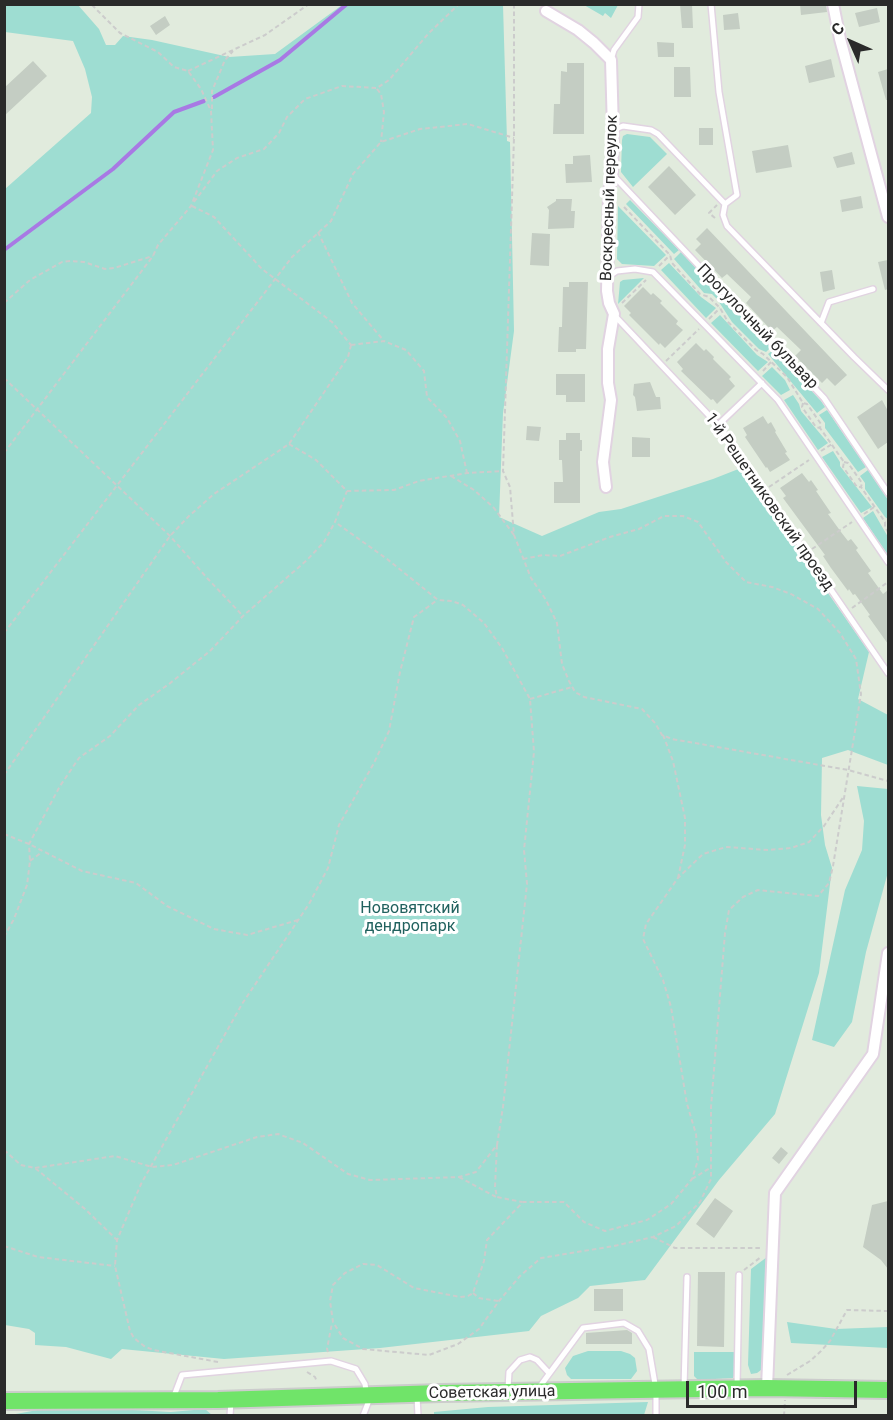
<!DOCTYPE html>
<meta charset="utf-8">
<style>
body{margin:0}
#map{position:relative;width:893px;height:1420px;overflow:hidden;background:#e1ebdd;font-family:Roboto,sans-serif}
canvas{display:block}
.frame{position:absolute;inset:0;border:6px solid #2a2a2a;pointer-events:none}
.north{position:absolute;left:821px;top:12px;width:60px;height:60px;-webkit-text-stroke:4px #fff;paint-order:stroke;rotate:315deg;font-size:16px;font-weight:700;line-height:24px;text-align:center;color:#2a2a2a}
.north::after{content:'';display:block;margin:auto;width:21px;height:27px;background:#2a2a2a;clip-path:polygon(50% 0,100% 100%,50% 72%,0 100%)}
.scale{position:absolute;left:686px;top:1381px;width:171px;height:27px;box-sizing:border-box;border:3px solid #2a2a2a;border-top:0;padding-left:8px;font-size:18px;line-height:21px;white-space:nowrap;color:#2a2a2a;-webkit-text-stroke:4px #fff;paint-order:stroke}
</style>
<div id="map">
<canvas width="893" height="1420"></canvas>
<div class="frame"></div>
<div class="north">С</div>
<div class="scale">100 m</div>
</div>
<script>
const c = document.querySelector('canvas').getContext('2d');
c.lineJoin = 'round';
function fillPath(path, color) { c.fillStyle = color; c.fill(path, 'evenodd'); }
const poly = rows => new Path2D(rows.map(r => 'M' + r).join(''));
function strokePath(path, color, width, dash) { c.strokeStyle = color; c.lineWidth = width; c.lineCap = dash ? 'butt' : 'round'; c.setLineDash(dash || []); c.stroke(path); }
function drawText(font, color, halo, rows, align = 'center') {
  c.font = font + ' Roboto,sans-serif'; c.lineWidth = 6; c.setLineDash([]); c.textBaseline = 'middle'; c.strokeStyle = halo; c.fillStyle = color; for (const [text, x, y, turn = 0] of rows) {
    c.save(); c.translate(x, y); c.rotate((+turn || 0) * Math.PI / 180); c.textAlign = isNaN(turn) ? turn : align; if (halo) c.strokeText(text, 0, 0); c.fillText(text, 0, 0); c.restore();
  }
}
fillPath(poly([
 [5,4,78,5,99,29,106,45,115,45,123,36,152,40,229,57,275,54,342,5,503,5,507,141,510,142,514,331,503,413,499,517,542,536,599,512,621,509,713,479,741,468,869,652,858,699,888,715,888,765,848,750,822,758,821,815,825,845,832,868,819,973,775,1114,719,1180,645,1280,590,1286,578,1298,541,1316,529,1331,380,1348,224,1359,122,1349,111,1359,66,1347,35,1345,35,1333,29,1329,5,1325,5,189,91,113,92,97,85,69,73,41,5,32],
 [584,5,618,5,611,18,605,13,603,16],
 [627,134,650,137,667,154,633,187,621,172,622,140,623,136],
 [630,200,679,250,674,254,626,204],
 [618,206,666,255,654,266,622,264,617,259],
 [681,252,721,295,717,299,712,294,704,293,674,259],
 [669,263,701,297,716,308,706,318,661,270],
 [644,278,618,304,620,282,623,280],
 [724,298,771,347,766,352,759,349,732,322,719,302],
 [720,315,757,355,768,362,758,371,711,323],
 [773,350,821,401,825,407,817,413,768,354],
 [772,367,785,380,790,390,781,395,762,376],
 [793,395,799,404,801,411,828,443,818,450,784,400],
 [827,410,866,467,858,472,825,428,825,423,819,415],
 [833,451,840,462,840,466,872,507,861,513,822,457],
 [868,470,888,500,888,519,885,517,865,489,865,483,860,476],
 [873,511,888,537,888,555,863,518],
 [857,786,888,789,888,872,866,952,852,1022,834,1047,812,1040,845,890,862,850,864,821],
 [767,1257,763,1363,761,1370,757,1373,751,1374,748,1365,751,1269],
 [787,1322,836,1329,888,1327,888,1348,791,1343],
 [588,1351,621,1351,630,1354,635,1358,637,1371,631,1379,571,1379,567,1375,565,1368,573,1356],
 [694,1352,735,1352,736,1371,733,1378,698,1380,694,1376],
 [648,1402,644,1415,434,1415,434,1412,488,1407],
 [59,1406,171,1412,205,1409,212,1415,5,1416]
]), '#9eddd2');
strokePath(poly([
 [214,97,280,60,347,4],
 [4,250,113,169,174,112,204,101]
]), '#a879e4', 4);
fillPath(poly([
 [680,4,692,4,693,28,682,28],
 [800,4,826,4,827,12,801,15],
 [877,8,880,22,859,27,855,13],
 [738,13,740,29,724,30,723,15],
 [165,16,170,25,156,35,150,26],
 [657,42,674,43,674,57,658,57],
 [831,59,835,77,809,83,805,66],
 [33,61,47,76,4,116,4,88],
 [567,63,584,63,584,134,553,134,554,104,560,104,561,71,567,72],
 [674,67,690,67,691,97,674,97],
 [888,69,888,100,886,100,878,72],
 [699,128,713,128,713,145,699,145],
 [788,145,792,167,756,173,752,151],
 [852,152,855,164,837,168,833,157],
 [590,155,592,182,566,183,565,164,573,164,573,156],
 [669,166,696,195,675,215,648,187],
 [861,196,863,208,842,212,840,200],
 [556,199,572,199,571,211,575,211,574,228,548,229,549,210,547,207,556,201],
 [707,228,847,375,835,386,827,378,822,383,795,356,801,350,777,327,772,331,746,303,751,297,727,274,722,278,695,250,701,244,696,239],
 [532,233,550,234,549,266,530,265],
 [888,260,888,289,885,290,878,262],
 [832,270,835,289,823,292,820,272],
 [569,282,588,282,586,349,576,349,576,352,558,352,559,327,562,327,563,287,569,287],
 [643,287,651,295,653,293,662,301,660,303,678,321,676,324,683,330,665,348,660,343,659,345,629,315,631,313,624,306],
 [696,343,704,351,706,349,714,357,713,359,731,377,729,379,735,386,717,404,713,399,711,400,681,371,683,369,677,362],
 [556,374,585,374,585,402,566,402,566,395,556,395],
 [650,382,656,397,660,397,661,409,637,411,635,397,633,395,634,384],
 [882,400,888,411,888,442,878,449,857,417],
 [763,416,768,424,771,422,776,431,775,432,787,452,785,453,790,460,770,472,767,467,766,468,745,437,747,435,743,428],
 [527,426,541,427,539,441,526,440],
 [566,433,580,433,580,440,582,440,582,451,580,451,580,503,554,503,554,482,563,482,562,460,559,460,559,440,566,440],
 [632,437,650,438,650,457,632,457],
 [802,473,809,482,811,480,818,490,816,491,831,513,828,514,841,532,848,541,851,539,858,548,856,550,871,571,868,573,883,594,888,590,888,644,868,616,870,615,855,594,853,595,849,589,848,591,831,568,823,556,825,555,783,498,786,496,780,488],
 [781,1147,788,1153,779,1164,772,1158],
 [715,1198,733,1211,714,1238,696,1224],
 [888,1201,888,1269,881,1260,863,1247,872,1205],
 [698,1272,725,1272,724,1347,697,1346],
 [594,1289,623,1289,623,1311,594,1311],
 [627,1330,632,1333,632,1344,586,1344,586,1333]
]), '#c4cdc3');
const service = poly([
 [711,4,719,92,737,195,725,204],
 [611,60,614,50,638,17,639,4],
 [613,130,623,126,651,130,658,134,725,204,723,215,727,226,854,357,888,390],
 [613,175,824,398,888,493],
 [608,277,617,271,635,269,653,272,704,324,778,400,888,562],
 [615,316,718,425,888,673],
 [821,323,829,302,873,289],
 [718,425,762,383],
 [737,1387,739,1275],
 [684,1388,687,1277],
 [508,1389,509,1372,520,1360,530,1357,537,1360,549,1373],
 [538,1389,583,1328,624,1323,638,1331,649,1349,656,1390,656,1416],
 [174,1396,182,1375,331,1361,356,1369,365,1384,368,1403,363,1416],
 [417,1396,418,1416],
 [230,1416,231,1401]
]);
const minor = poly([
 [833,4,840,39,888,217],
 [546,11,578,30,594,43,611,60,613,130,612,174,609,193,607,291,609,303,614,314,608,349,608,383,611,400,603,462,606,487],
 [767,1388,775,1193,873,1054,888,953]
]);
const primary = poly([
 [4,1401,218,1400,441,1393,767,1388,888,1390]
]);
strokePath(service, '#e1d3e1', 8);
strokePath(minor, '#e1d3e1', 14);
strokePath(primary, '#ccc', 20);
strokePath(poly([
 [514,4,514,138,503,471,510,487,514,535,531,578,546,600,557,623,562,664,569,681,575,692,584,697,642,709,655,723,662,735,672,739,848,770,888,781],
 [188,71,265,35,309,4],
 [377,89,381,94,384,112,381,142],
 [212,109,212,91,225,60,233,51],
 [194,202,217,171,237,158,264,149,279,133,287,117,305,99,342,86,377,88,389,80,428,34,459,4],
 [192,206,214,217,262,269,332,322,351,345],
 [624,207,670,255,672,263,700,294,709,297,720,308,728,322,756,350,763,354,787,377,803,403,807,404,821,424,820,428,844,462,843,467,857,487,861,487],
 [715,218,709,213,717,205],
 [318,232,352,303,384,341],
 [659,266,670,255],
 [4,303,30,280,62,262,70,261,84,262,105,269,114,268,153,256],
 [622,303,646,280],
 [709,319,720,308],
 [351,345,384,341,406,350,424,371,427,397,447,418,460,441,467,473],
 [666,361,699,329],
 [763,371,771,362],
 [4,378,170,536,208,579,243,616],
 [803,403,802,407,816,427,820,428],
 [289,444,316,460,347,491,394,490,419,481,467,473,503,471],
 [821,451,832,444],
 [4,453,153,256,158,245,191,206,213,150,211,111,201,89,188,71,174,67,158,52,120,33,91,4],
 [844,462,848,463,862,483,861,487,885,522,885,527,888,532],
 [451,476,474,490,494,508,514,535],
 [769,487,809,460],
 [864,514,874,507],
 [812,549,852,522],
 [523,559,543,555,560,556,610,537,639,529,664,516,683,516,698,522,726,562,746,582,772,587,791,594,818,609,840,633,856,659,861,694,833,866,829,883,818,896,758,890,743,897,729,910,725,933,711,1107,711,1179,700,1202,676,1226,653,1237,614,1246,541,1258,520,1276,499,1301,479,1329,458,1344,429,1355,363,1349,343,1338,333,1322,330,1301,333,1285,345,1273,363,1264,377,1265,414,1288,460,1297,468,1296,473,1293,484,1261,487,1240,523,1202,564,1202,584,1222,605,1231,647,1220,671,1204,692,1179,698,1160,696,1134,687,1104,671,1007,663,980,643,939,646,924,678,878,703,854,726,847,768,850,791,848,809,842,824,826,844,796],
 [852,608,888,582],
 [4,633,292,257,331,221,353,174,381,142,420,129,468,124,514,138],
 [530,699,572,687],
 [663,735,673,761,685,818,685,845,678,878],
 [4,775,170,536,189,516,214,494,289,444,348,357,351,345],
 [4,834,29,844,82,871,136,883,167,906,214,929,247,935,298,920],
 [30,861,42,852],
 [4,937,14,919,27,885,30,861,29,844,60,786,79,758,110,736,139,705,169,684,210,651,243,616,307,560,324,542,335,522,347,491],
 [497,1145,495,1187,497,1197,522,1202],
 [4,1150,21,1165,35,1168,85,1209,117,1240],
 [35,1168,115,1156,152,1167,173,1165,257,1137,278,1134,303,1143,348,1174,370,1180,459,1177,476,1172,497,1145,503,1107,527,884,524,850,534,752,530,699,502,648,484,623,463,605,452,601,438,600,387,559,335,522],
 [459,1177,496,1197],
 [692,1179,710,1168],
 [653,1237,675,1248,762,1248],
 [4,1246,38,1257,115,1266],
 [744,1270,761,1257],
 [473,1293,479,1298,498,1301],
 [328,1352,327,1349,332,1323],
 [218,1362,153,1350,144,1346,134,1338,130,1331,115,1266,117,1240,141,1184,242,1004,309,904,328,868,339,825,374,763,389,731,400,672,414,617,436,601],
 [307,1372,315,1377,317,1382],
 [787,1375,810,1361,821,1351,830,1341,847,1310,888,1311],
 [316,1416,316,1415],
 [784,1416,785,1400]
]), '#ccc', 2, [4.5, 3]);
strokePath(service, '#fff', 5);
strokePath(minor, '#fff', 10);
strokePath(primary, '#70e469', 16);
drawText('16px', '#2a2a2a', '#fff', [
 ["Воскресный переулок",610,198,-88],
 ["Прогулочный бульвар",757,327,46],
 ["1-й Решетниковский проезд",769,502,55],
 ["Советская улица",492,1393,-1]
]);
drawText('16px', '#20615e', '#fff', [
 ["Нововятский",410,909],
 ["дендропарк",410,927]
]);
</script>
